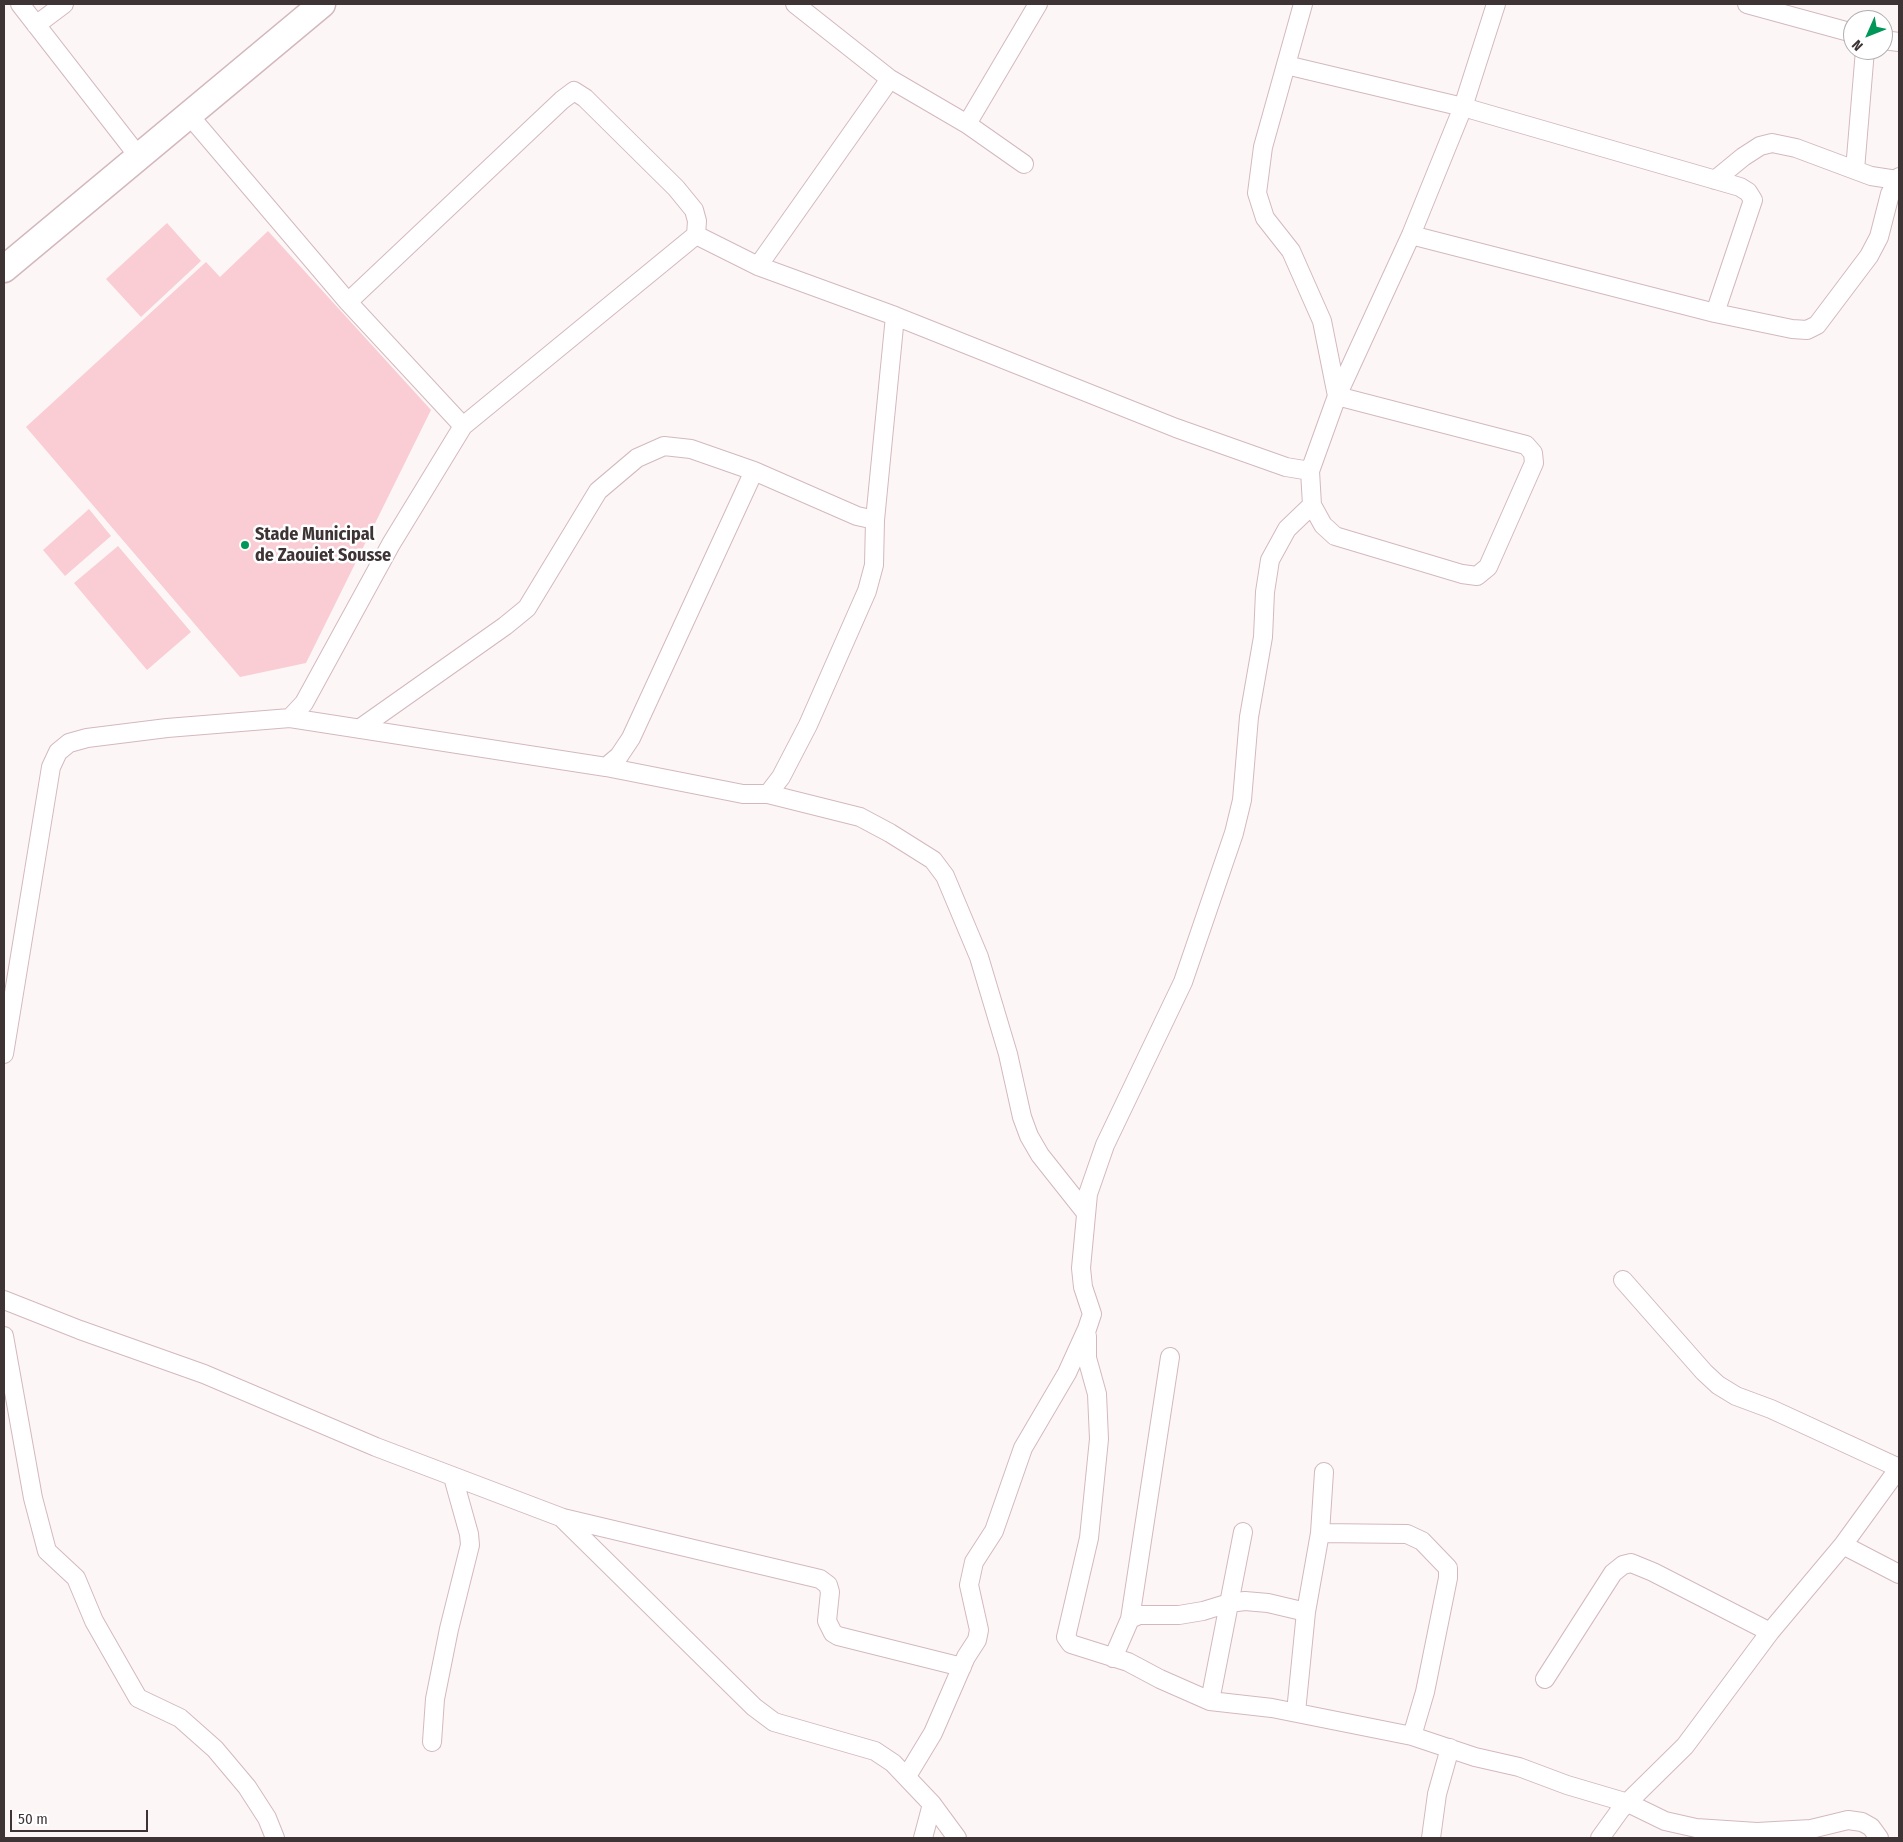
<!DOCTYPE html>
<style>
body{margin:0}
#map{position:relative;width:1903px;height:1842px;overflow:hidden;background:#fcf6f7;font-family:"Fira Sans Condensed",sans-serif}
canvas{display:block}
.frame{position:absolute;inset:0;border:5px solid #3e3436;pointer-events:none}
.north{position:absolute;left:1843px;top:10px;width:50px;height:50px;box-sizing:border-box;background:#fff;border:1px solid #b2aeaf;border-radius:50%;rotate:226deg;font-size:14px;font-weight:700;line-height:20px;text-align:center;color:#3e3436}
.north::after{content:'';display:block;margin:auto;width:18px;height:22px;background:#009759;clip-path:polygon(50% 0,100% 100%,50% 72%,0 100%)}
.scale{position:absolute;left:10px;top:1810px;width:138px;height:22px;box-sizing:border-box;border:2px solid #3e3436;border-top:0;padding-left:6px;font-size:15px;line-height:18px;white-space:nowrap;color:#3e3436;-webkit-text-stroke:4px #fff;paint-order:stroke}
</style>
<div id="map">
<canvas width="1903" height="1842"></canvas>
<div class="frame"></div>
<div class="north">N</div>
<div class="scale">50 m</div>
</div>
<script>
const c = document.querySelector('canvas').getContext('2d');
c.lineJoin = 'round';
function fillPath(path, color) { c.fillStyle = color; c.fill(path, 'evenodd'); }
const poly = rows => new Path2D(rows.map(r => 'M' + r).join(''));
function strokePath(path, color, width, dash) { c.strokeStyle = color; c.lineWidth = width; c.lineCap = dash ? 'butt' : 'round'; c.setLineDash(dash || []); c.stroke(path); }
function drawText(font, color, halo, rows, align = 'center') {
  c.font = font + ' "Fira Sans Condensed",sans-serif'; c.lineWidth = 5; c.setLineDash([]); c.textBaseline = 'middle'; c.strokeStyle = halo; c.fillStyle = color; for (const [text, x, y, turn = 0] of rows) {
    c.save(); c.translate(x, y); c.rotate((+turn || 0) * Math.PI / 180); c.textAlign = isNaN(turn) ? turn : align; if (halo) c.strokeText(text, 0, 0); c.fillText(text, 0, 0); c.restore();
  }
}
fillPath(poly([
 [167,223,201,261,141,317,106,279],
 [268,231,431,410,306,663,240,677,26,427,206,262,220,277],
 [89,509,111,536,65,576,43,550],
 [118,546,191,632,147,670,74,583]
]), '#faccd4');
const street = poly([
 [20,4,139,157],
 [795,4,890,79,967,124,1024,164],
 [1303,4,1263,147,1257,193,1265,218,1291,251,1322,321,1337,396,1526,445,1533,453,1534,463,1488,567,1477,576,1462,574,1335,536,1323,525,1312,505,1310,471],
 [1747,4,1853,33],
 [36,25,64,4],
 [1883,40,1899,42],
 [1286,65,1463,107,1740,187,1748,192,1753,200,1715,313,1411,235],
 [189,115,348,302,463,426,696,235,758,266,895,316,875,520,874,565,867,591,808,725,781,777,768,794,743,794,606,767],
 [967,124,1038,4],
 [1855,170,1865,50],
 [1715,180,1743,157,1760,146,1772,143,1796,148,1871,176,1897,180],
 [758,266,890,79],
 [348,302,562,100,574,91,585,98,676,188,694,210,697,221,696,235],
 [1715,313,1792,329,1807,330,1817,325,1869,256,1879,237,1890,194,1899,177],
 [895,316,1176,428,1286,467,1310,471,1337,396,1411,235,1463,107,1496,4],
 [290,718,606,767,619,756,631,738,754,471],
 [359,729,505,626,527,608,598,491,637,458,664,446,691,449,754,471,857,516,875,520],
 [768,794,860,817,890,833,933,860,945,876,979,957,1008,1054,1022,1117,1029,1136,1040,1155,1086,1213],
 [4,1054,51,767,58,752,69,743,87,738,167,728,290,718,304,703,391,544,463,426],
 [1623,1280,1704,1372,1718,1385,1736,1396,1771,1409,1899,1468],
 [4,1300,80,1330,204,1374,376,1447,563,1518,820,1579,828,1585,830,1592,827,1621,833,1633,838,1636,962,1667],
 [4,1336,33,1498,47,1551,76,1578,94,1621,138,1698,180,1718,215,1749,247,1787,267,1818,275,1838],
 [1087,1336,1087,1358,1097,1394,1099,1439,1089,1538,1066,1637,1071,1644,1128,1662,1160,1679,1210,1701,1272,1708,1412,1736,1475,1757,1519,1767,1567,1785,1628,1803,1665,1821,1696,1828,1757,1832,1811,1829,1848,1820,1862,1822,1871,1827,1879,1838],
 [563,1519,754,1707,774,1722,875,1751,893,1763,932,1804,957,1838],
 [1320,1533,1407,1534,1422,1541,1448,1568,1448,1578,1425,1692,1412,1736],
 [1843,1545,1899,1574],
 [1130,1619,1170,1357],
 [1113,1658,1130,1619,1139,1615,1179,1615,1203,1611,1229,1603,1245,1601,1268,1603,1306,1612],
 [1545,1679,1613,1573,1623,1565,1631,1563,1653,1572,1770,1632],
 [1210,1701,1243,1532],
 [1296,1712,1306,1612,1320,1533,1324,1472],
 [432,1742,435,1699,449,1629,470,1545,469,1534,453,1477],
 [907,1776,933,1733,966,1657,977,1640,979,1630,969,1585,974,1562,994,1531,1023,1448,1067,1373,1087,1329,1092,1314,1083,1287,1081,1268,1088,1194,1105,1145,1183,982,1234,833,1242,800,1249,717,1263,637,1265,592,1270,560,1287,529,1312,505],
 [923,1838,932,1804],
 [1431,1838,1437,1794,1450,1748],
 [1600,1838,1621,1809,1685,1746,1770,1632,1843,1545,1899,1468]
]);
const secondary = poly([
 [4,269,322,4]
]);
strokePath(street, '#d3b9be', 20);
strokePath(secondary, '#d3b9be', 29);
strokePath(street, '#fff', 18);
strokePath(secondary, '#fff', 26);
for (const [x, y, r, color] of [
 [245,545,5,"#009759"]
]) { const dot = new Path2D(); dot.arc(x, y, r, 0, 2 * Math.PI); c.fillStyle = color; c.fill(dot); strokePath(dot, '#fff', 2); }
drawText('bold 18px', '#3e3436', '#fff', [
 ["Stade Municipal",255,535],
 ["de Zaouiet Sousse",255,556]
], 'left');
</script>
